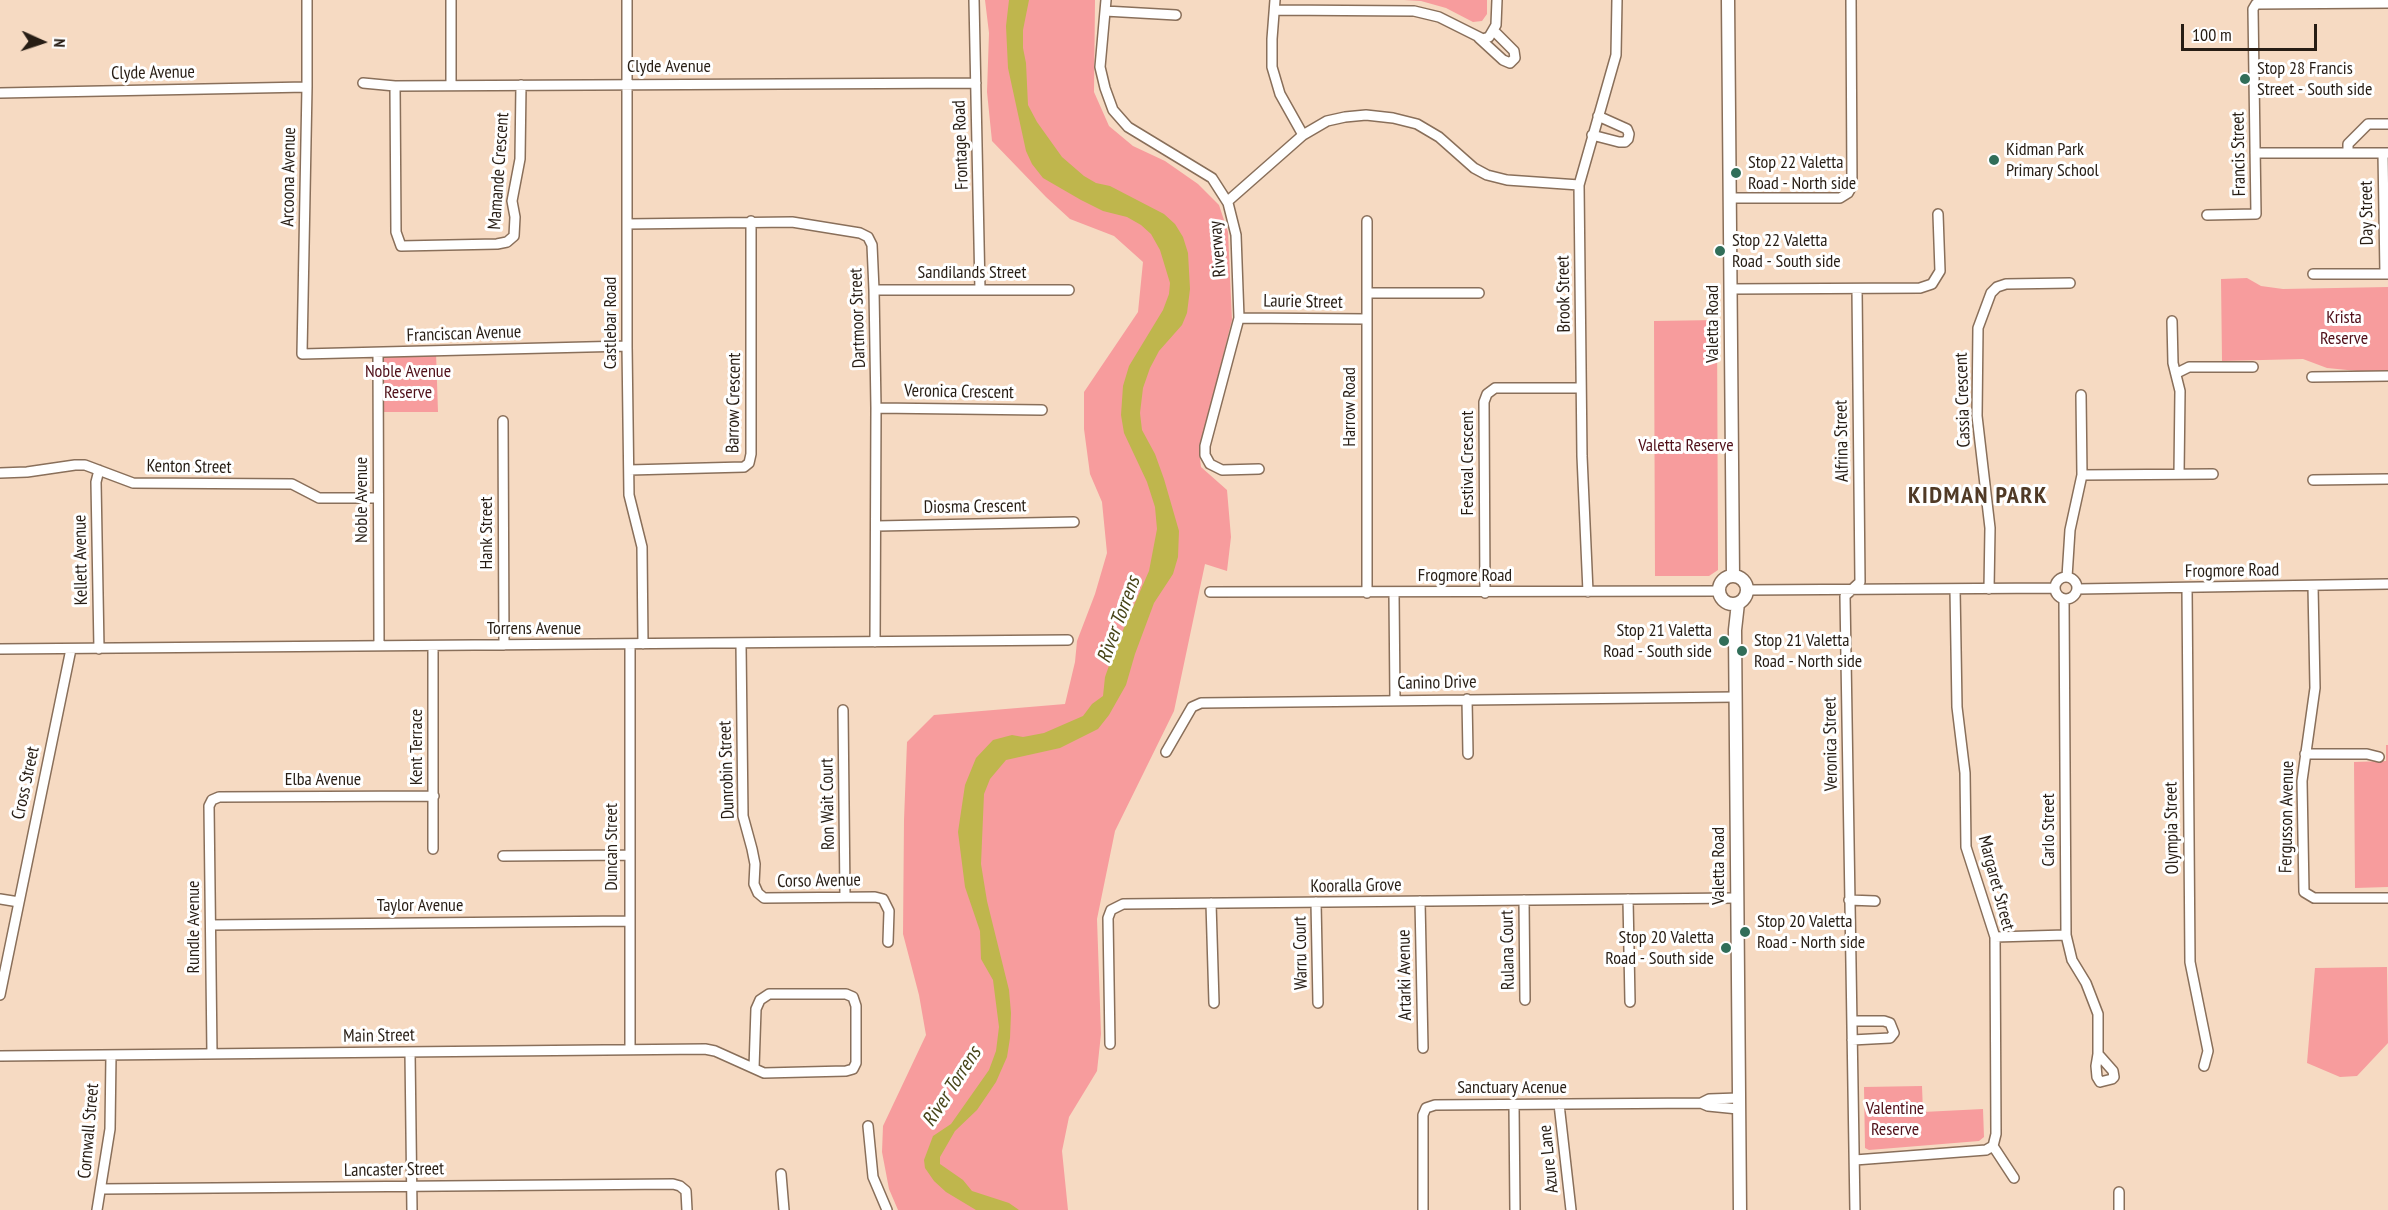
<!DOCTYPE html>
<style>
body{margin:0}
#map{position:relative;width:2388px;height:1210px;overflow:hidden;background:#f6dac2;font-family:"PT Sans Narrow",sans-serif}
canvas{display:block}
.north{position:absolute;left:12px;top:12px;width:60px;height:60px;-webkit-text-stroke:4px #fff;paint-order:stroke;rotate:93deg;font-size:16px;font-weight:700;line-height:24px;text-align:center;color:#271d14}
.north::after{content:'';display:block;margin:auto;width:21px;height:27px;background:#271d14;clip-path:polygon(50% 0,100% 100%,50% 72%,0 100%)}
.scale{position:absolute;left:2181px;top:24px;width:136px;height:27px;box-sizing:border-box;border:3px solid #271d14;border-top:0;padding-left:8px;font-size:18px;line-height:21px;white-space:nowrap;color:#271d14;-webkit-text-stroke:4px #fff;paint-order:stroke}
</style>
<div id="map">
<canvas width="2388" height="1210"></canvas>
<div class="north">N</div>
<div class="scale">100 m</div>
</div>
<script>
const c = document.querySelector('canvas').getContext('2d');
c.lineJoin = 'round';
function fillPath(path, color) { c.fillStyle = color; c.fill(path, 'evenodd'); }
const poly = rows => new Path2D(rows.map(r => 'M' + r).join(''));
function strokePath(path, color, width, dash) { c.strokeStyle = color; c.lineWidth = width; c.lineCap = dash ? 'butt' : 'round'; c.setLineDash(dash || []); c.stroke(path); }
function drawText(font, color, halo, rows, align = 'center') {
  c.font = font + ' "PT Sans Narrow",sans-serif'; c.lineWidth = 6; c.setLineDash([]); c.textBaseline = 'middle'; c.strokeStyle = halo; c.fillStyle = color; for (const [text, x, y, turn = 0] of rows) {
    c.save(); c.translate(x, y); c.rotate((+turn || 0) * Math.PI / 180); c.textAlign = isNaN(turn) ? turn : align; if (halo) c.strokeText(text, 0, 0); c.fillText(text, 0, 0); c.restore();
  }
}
fillPath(poly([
 [985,0,1095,0,1094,92,1109,126,1133,146,1165,161,1198,184,1219,205,1228,232,1232,320,1199,451,1201,467,1227,490,1231,537,1227,571,1205,564,1174,711,1115,831,1097,919,1101,1034,1097,1071,1069,1117,1062,1151,1068,1210,898,1210,889,1189,882,1152,883,1126,926,1035,919,995,903,934,904,820,907,742,934,715,1065,704,1075,662,1077,641,1095,594,1107,553,1102,502,1090,474,1084,429,1084,392,1138,312,1143,262,1114,236,1070,219,1046,197,992,141,987,92,989,33],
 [1404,0,1487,0,1487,14,1482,21,1473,22,1446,8,1421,1],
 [2247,278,2261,286,2283,289,2388,287,2388,374,2327,368,2303,359,2222,361,2221,279],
 [1717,320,1718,570,1709,576,1655,576,1654,321],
 [436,352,438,412,378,412,378,353],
 [2386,745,2388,745,2388,887,2355,888,2354,762,2386,761],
 [2387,967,2388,1043,2357,1076,2340,1077,2307,1063,2315,968],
 [1922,1086,1923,1112,1983,1109,1984,1137,1979,1141,1869,1150,1865,1148,1864,1087]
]), '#f79c9d');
fillPath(poly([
 [1009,0,1029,0,1023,30,1023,48,1026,63,1028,105,1037,122,1062,157,1084,176,1096,183,1110,186,1164,214,1175,224,1183,237,1188,253,1190,289,1187,313,1182,325,1159,351,1150,368,1143,388,1140,413,1142,430,1155,454,1164,479,1179,531,1178,557,1173,574,1154,603,1135,654,1126,685,1109,715,1098,729,1060,748,1006,760,990,779,984,794,981,864,987,901,1009,990,1011,1013,1010,1038,1007,1057,996,1082,977,1110,955,1131,940,1157,940,1164,963,1180,972,1191,1009,1203,1019,1210,976,1210,946,1192,934,1181,925,1168,924,1160,933,1136,951,1124,989,1070,996,1051,999,1027,993,980,981,959,980,931,965,887,958,832,965,785,976,758,993,740,1012,735,1023,737,1044,733,1083,716,1092,704,1103,696,1105,677,1116,646,1149,571,1157,529,1155,507,1147,482,1124,433,1121,415,1123,386,1129,366,1163,310,1169,294,1170,283,1160,250,1151,234,1141,225,1127,217,1103,211,1081,200,1043,178,1032,164,1026,151,1008,68,1006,26]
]), '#bfb64d');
const minor = poly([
 [307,0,307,87,302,354,627,346],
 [451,0,451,85],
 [627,0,627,346,629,495,642,547,643,644],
 [974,0,980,290],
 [1106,0,1100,67,1105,88,1113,110,1128,127,1212,178,1228,203,1236,235,1239,318,1205,446,1205,455,1210,464,1222,470,1259,469],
 [1275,0,1272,39,1272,67,1280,94,1303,135],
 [1275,10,1414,11,1439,17,1483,39,1489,37,1496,25,1497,0],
 [1105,11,1176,15],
 [1479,38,1503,60,1510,63,1515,58,1514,51,1494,31],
 [363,83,395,86,976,83],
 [395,86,396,232,401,246,497,244,507,242,514,236,515,217,512,201,520,159,521,85],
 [0,93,307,87],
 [1592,135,1619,142,1625,142,1628,139,1629,134,1627,129,1598,116],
 [2255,153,2388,153],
 [2348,153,2348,144,2368,124,2388,124],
 [2383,153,2385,274],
 [1730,198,1840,198,1848,193,1852,186,1851,0],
 [1228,201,1303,135,1327,121,1345,117,1366,115,1393,118,1417,124,1439,137,1474,168,1487,175,1507,180,1579,185],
 [2207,215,2256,214,2253,9,2256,4,2388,3],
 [1367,221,1367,593],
 [627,224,792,222,860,233,868,237,872,245,874,290,876,408,875,642],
 [2313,274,2388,274],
 [1731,289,1920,288,1932,284,1940,271,1938,214],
 [874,290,1069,290],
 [1367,293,1479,293],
 [1239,318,1367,319],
 [2172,321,2173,363,2180,391,2179,474],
 [378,353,379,646],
 [2177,373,2189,367,2253,367],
 [2312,377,2388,376],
 [876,408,1042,410],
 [503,421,504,645],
 [99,470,96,482,99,649],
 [629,470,744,467,749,463,751,454,751,221],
 [0,473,27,472,75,465,85,465,133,483,292,484,319,498,378,498],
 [2082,475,2213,474],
 [2313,480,2388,479],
 [877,526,1074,522],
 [2067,577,2070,530,2082,475,2081,395],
 '2055 588a11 11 0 1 1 22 0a11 11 0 1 1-22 0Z',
 [2313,586,2315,688,2302,781,2304,892,2314,898,2388,898],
 [2187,588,2190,962,2208,1051,2204,1066],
 [1955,589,1957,707,1965,773,1966,847,1995,937,1996,1134,1993,1146,2014,1178],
 [1989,589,1990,528,1977,416,1978,328,1991,293,1997,287,2006,284,2070,283],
 [2077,589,2388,584],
 [1746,590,2055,588],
 [1210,592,1719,591],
 [1588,592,1582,456,1579,185,1616,55,1617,0],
 [1394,593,1395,700],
 [1485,593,1484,402,1487,394,1495,388,1581,388],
 [2064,599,2066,935,2072,960,2086,983,2098,1014,2098,1054],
 [741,644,743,816,752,849,755,864,754,884,758,893,764,898,875,897,883,899,889,911,888,942],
 [630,645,630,1049],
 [433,646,433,849],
 [0,649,1068,640],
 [1467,699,1468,754],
 [843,710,845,897],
 [1166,752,1192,707,1201,703,1736,697],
 [2305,754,2367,754,2379,757],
 [503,856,629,855],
 [0,899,19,902],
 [1628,899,1630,1002],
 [1524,900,1525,1000],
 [1849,900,1875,901],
 [1420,901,1423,1048],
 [1316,902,1318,1003],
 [1211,903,1214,1003],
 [211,925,629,921],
 [1995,937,2066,935],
 [0,995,71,649],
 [1852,1021,1884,1021,1890,1023,1894,1033,1890,1038,1852,1040],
 [1110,1044,1108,918,1111,910,1123,904,1737,898],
 [410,1052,412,1210],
 [212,1054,209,806,212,800,219,797,434,796],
 [2098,1054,2113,1071,2114,1077,2112,1079,2100,1082,2097,1077,2096,1066,2098,1054],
 [0,1056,705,1049,715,1051,764,1073,846,1071,853,1069,856,1063,856,1006,853,997,846,994,769,994,760,1000,756,1009,754,1068],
 [1701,1103,1708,1106,1738,1109],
 [1559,1104,1571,1210],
 [1514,1105,1515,1210],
 [868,1126,873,1177,887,1210],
 [1855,1160,1986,1150,1993,1146],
 [781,1174,784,1210],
 [101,1189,673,1184,680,1186,686,1191,687,1210],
 [2119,1192,2119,1210],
 [97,1210,110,1129,111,1055],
 [1423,1210,1423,1115,1426,1108,1435,1105,1701,1103,1709,1099,1738,1098],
 [1855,1210,1845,596,1860,582,1857,289]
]);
const tertiary = poly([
 [1728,0,1733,576],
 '1719 590a14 14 0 1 1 28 0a14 14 0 1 1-28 0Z',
 [1738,603,1735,630,1740,1210]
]);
strokePath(minor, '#896f5a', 12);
strokePath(tertiary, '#896f5a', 15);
strokePath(minor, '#fff', 9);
strokePath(tertiary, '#fff', 12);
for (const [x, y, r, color] of [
 [2245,79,6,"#316e59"],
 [1994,160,6,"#316e59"],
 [1736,173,6,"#316e59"],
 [1720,251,6,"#316e59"],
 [1724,641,6,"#316e59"],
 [1742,651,6,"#316e59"],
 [1745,932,6,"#316e59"],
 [1726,948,6,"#316e59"]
]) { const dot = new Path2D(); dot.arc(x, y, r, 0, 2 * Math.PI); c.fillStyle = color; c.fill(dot); strokePath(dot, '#fff', 2); }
drawText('18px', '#271d14', '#fff', [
 ["Clyde Avenue",669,67],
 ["Clyde Avenue",153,73,-1],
 ["Frontage Road",961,145,-92],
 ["Francis Street",2239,154,-91],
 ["Mamande Crescent",499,171,-86],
 ["Arcoona Avenue",289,177,-89],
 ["Day Street",2367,213,-91],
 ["Riverway",1218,249,-95],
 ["Sandilands Street",972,273],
 ["Brook Street",1564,294,-91],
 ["Laurie Street",1303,302,1],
 ["Dartmoor Street",858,318,-92],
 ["Castlebar Road",611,323,-90],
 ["Valetta Road",1713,324,-90],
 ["Franciscan Avenue",464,334,-2],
 ["Veronica Crescent",959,392,1],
 ["Cassia Crescent",1963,400,-92],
 ["Barrow Crescent",734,403,-89],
 ["Harrow Road",1350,407,-90],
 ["Alfrina Street",1842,441,-91],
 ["Festival Crescent",1468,463,-90],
 ["Kenton Street",189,467,1],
 ["Noble Avenue",362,500,-90],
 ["Diosma Crescent",975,507,-1],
 ["Hank Street",487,533,-90],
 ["Kellett Avenue",81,560,-91],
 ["Frogmore Road",2232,571,-1],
 ["Frogmore Road",1465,576],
 ["Torrens Avenue",534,629],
 ["Canino Drive",1437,683,-1],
 ["Veronica Street",1831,744,-91],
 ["Kent Terrace",417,747,-90],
 ["Dunrobin Street",727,770,-92],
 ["Elba Avenue",323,780],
 ["Cross Street",26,783,-78],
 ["Ron Wait Court",828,804,-91],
 ["Fergusson Avenue",2287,817,-89],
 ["Olympia Street",2172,828,-91],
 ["Carlo Street",2049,830,-90],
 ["Duncan Street",612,847,-90],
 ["Valetta Road",1719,866,-90],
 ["Corso Avenue",819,881,-1],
 ["Margaret Street",1996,883,75],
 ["Kooralla Grove",1356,886,-1],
 ["Taylor Avenue",420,906],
 ["Rundle Avenue",194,927,-90],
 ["Rulana Court",1508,950,-91],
 ["Warru Court",1301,953,-91],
 ["Artarki Avenue",1405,975,-91],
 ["Main Street",379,1036,-1],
 ["Sanctuary Acenue",1512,1088],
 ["Cornwall Street",89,1131,-85],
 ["Azure Lane",1549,1159,-96],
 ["Lancaster Street",394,1170,-1]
]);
drawText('18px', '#271d14', '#fff', [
 ["Stop 28 Francis",2257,69],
 ["Street - South side",2257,90],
 ["Kidman Park",2006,150],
 ["Primary School",2006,171],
 ["Stop 22 Valetta",1748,163],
 ["Road - North side",1748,184],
 ["Stop 22 Valetta",1732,241],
 ["Road - South side",1732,262],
 ["Stop 21 Valetta",1712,631,"right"],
 ["Road - South side",1712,652,"right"],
 ["Stop 21 Valetta",1754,641],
 ["Road - North side",1754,662],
 ["Stop 20 Valetta",1757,922],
 ["Road - North side",1757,943],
 ["Stop 20 Valetta",1714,938,"right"],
 ["Road - South side",1714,959,"right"]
], 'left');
drawText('18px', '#4f0f18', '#fff', [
 ["Krista",2344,318],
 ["Reserve",2344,339],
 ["Noble Avenue",408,372],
 ["Reserve",408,393],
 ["Valetta Reserve",1686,446],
 ["Valentine",1895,1109],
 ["Reserve",1895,1130]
]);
drawText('italic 20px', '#474418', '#fff', [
 ["River Torrens",1119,620,-70],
 ["River Torrens",952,1087,-57]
]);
c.letterSpacing = '1.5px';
drawText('bold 24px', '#503a26', '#fff', [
 ["KIDMAN PARK",1978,496]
]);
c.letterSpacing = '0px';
</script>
